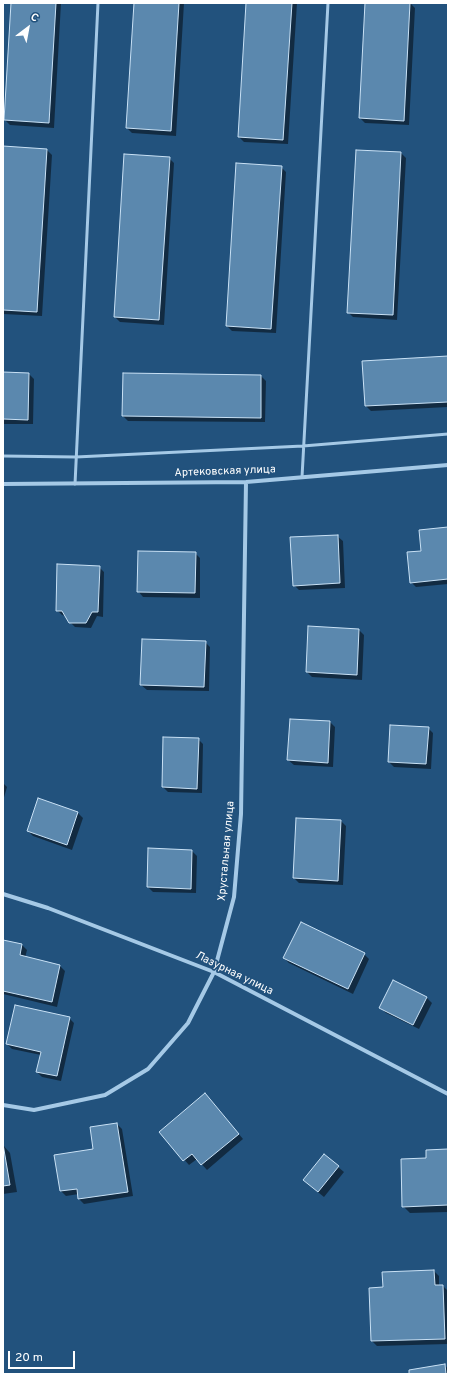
<!DOCTYPE html>
<meta charset="utf-8">
<style>
body{margin:0}
#map{position:relative;width:451px;height:1377px;overflow:hidden;background:#22527d;font-family:Overpass,sans-serif}
canvas{display:block}
.frame{position:absolute;inset:0;border:4px solid #fff;pointer-events:none}
.north{position:absolute;left:8px;top:8px;width:40px;height:40px;-webkit-text-stroke:3px #22527d;paint-order:stroke;rotate:32deg;font-size:11px;font-weight:700;line-height:16px;text-align:center;color:#fff}
.north::after{content:'';display:block;margin:auto;width:14px;height:18px;background:#fff;clip-path:polygon(50% 0,100% 100%,50% 72%,0 100%)}
.scale{position:absolute;left:8px;top:1351px;width:67px;height:18px;box-sizing:border-box;border:2px solid #fff;border-top:0;padding-left:5px;font-size:12px;line-height:14px;white-space:nowrap;color:#fff;-webkit-text-stroke:3px #22527d;paint-order:stroke}
</style>
<div id="map">
<canvas width="451" height="1377"></canvas>
<div class="frame"></div>
<div class="north">С</div>
<div class="scale">20 m</div>
</div>
<script>
const c = document.querySelector('canvas').getContext('2d');
c.lineJoin = 'round';
function fillPath(path, color) { c.fillStyle = color; c.fill(path, 'evenodd'); }
const poly = rows => new Path2D(rows.map(r => 'M' + r).join(''));
function strokePath(path, color, width, dash) { c.strokeStyle = color; c.lineWidth = width; c.lineCap = dash ? 'butt' : 'round'; c.setLineDash(dash || []); c.stroke(path); }
function drawText(font, color, halo, rows, align = 'center') {
  c.font = font + ' Overpass,sans-serif'; c.lineWidth = 3.5; c.setLineDash([]); c.textBaseline = 'middle'; c.strokeStyle = halo; c.fillStyle = color; for (const [text, x, y, turn = 0] of rows) {
    c.save(); c.translate(x, y); c.rotate((+turn || 0) * Math.PI / 180); c.textAlign = isNaN(turn) ? turn : align; if (halo) c.strokeText(text, 0, 0); c.fillText(text, 0, 0); c.restore();
  }
}
fillPath(poly([
 [12,3,61,3,54,128,10,125,5,120],
 [135,3,184,3,176,136,132,133,127,128],
 [247,3,297,3,288,144,244,142,239,137],
 [366,3,410,3,415,8,409,125,365,123,360,118],
 [3,147,47,150,52,155,42,316,3,314],
 [401,153,406,158,397,320,353,317,348,312],
 [169,158,174,163,164,325,120,322,115,317],
 [281,167,286,172,276,333,232,331,227,326],
 [448,357,448,407,371,411,366,406],
 [3,373,29,374,34,379,33,424,3,424],
 [261,376,266,381,265,422,128,421,123,416],
 [448,528,448,584,416,587,411,582,423,552],
 [337,536,343,541,345,588,299,590,294,585],
 [195,553,200,558,200,598,143,597,138,591],
 [99,567,104,572,103,617,97,616,91,628,75,627,70,622,66,616,62,615,57,610],
 [359,630,364,635,362,680,312,677,307,672],
 [205,642,210,647,209,691,147,690,141,685],
 [330,722,335,727,333,767,294,765,288,760],
 [428,728,433,733,431,769,394,767,389,762],
 [198,739,203,744,202,793,168,792,163,787],
 [3,783,7,787,3,801],
 [39,799,78,813,83,818,72,850,33,836,28,831],
 [341,821,346,826,343,885,299,883,294,878],
 [149,849,192,851,197,856,196,893,153,892,148,887],
 [301,923,364,954,369,959,353,994,289,963,284,958],
 [3,941,22,945,27,950,25,958,60,966,65,971,57,1007,3,994],
 [427,998,432,1003,419,1029,386,1013,381,1008],
 [69,1018,74,1023,61,1081,42,1077,37,1072,41,1055,12,1049,7,1044],
 [210,1099,243,1139,207,1170,197,1159,189,1165,160,1132],
 [117,1124,122,1129,133,1196,84,1204,79,1199,79,1194,66,1196,61,1191,55,1156,94,1150],
 [3,1145,10,1153,17,1192,3,1194],
 [448,1150,448,1212,410,1213,403,1206,427,1159],
 [324,1155,344,1172,324,1197,309,1185],
 [434,1271,439,1276,439,1286,443,1286,448,1291,448,1344,377,1346,372,1341,370,1289,384,1288],
 [445,1365,448,1369,448,1374,410,1374]
]), '#0007');
const building = poly([
 [11,3,56,3,49,123,4,120,11,3],
 [134,3,179,3,171,131,126,128,134,3],
 [246,3,292,3,283,140,238,137,246,3],
 [365,3,410,3,404,121,359,118,365,3],
 [3,146,47,149,37,312,3,310,3,146],
 [356,150,401,152,393,315,347,313,356,150],
 [124,154,170,157,159,320,114,317,124,154],
 [236,163,282,166,271,329,226,326,236,163],
 [448,356,448,402,365,406,362,361,448,356],
 [3,372,29,373,28,420,3,419,3,372],
 [123,373,261,375,261,418,122,416,123,373],
 [448,527,448,579,410,583,407,552,421,551,419,530,448,527],
 [338,535,340,583,293,586,290,537,338,535],
 [138,551,196,552,195,593,137,592,138,551],
 [57,564,100,566,98,612,92,612,86,623,69,623,62,611,56,611,57,564],
 [308,626,359,629,357,675,306,672,308,626],
 [142,639,206,641,204,687,140,685,142,639],
 [290,719,330,721,328,763,287,760,290,719],
 [390,725,429,727,426,764,388,762,390,725],
 [163,737,199,738,197,789,162,787,163,737],
 [38,798,78,812,67,845,27,831,38,798],
 [296,818,341,820,338,881,293,878,296,818],
 [148,848,192,850,191,889,147,887,148,848],
 [301,922,365,953,348,989,283,958,301,922],
 [3,940,22,944,20,955,60,965,52,1002,3,991,3,940],
 [393,980,427,997,413,1025,379,1008,393,980],
 [15,1005,70,1017,57,1076,36,1072,41,1052,6,1044,15,1005],
 [205,1093,239,1134,201,1165,192,1154,183,1161,159,1132,205,1093],
 [117,1123,128,1192,78,1199,77,1189,60,1191,54,1155,93,1149,90,1127,117,1123],
 [3,1144,10,1185,3,1186,3,1144],
 [448,1149,448,1205,402,1207,401,1159,426,1158,426,1150,448,1149],
 [324,1154,339,1166,318,1192,303,1180,324,1154],
 [434,1270,435,1285,443,1285,445,1339,371,1341,369,1288,383,1287,382,1272,434,1270],
 [445,1364,446,1374,409,1374,409,1370,445,1364]
]);
fillPath(building, '#5b88ae');
strokePath(building, '#c9e1f5', 1);
strokePath(poly([
 [3,456,76,457,303,446,448,434],
 [302,477,328,3],
 [75,484,98,3]
]), '#a5c9e6', 3);
strokePath(poly([
 [3,484,246,482,448,465],
 [3,894,48,908,214,972,448,1094],
 [3,1105,34,1110,105,1095,148,1069,188,1023,214,972,234,897,241,814,246,482]
]), '#a5c9e6', 4);
drawText('11px', '#fff', '#22527d', [
 ["Артековская улица",225,472,-2],
 ["Хрустальная улица",227,851,-85],
 ["Лазурная улица",234,974,26]
]);
</script>
